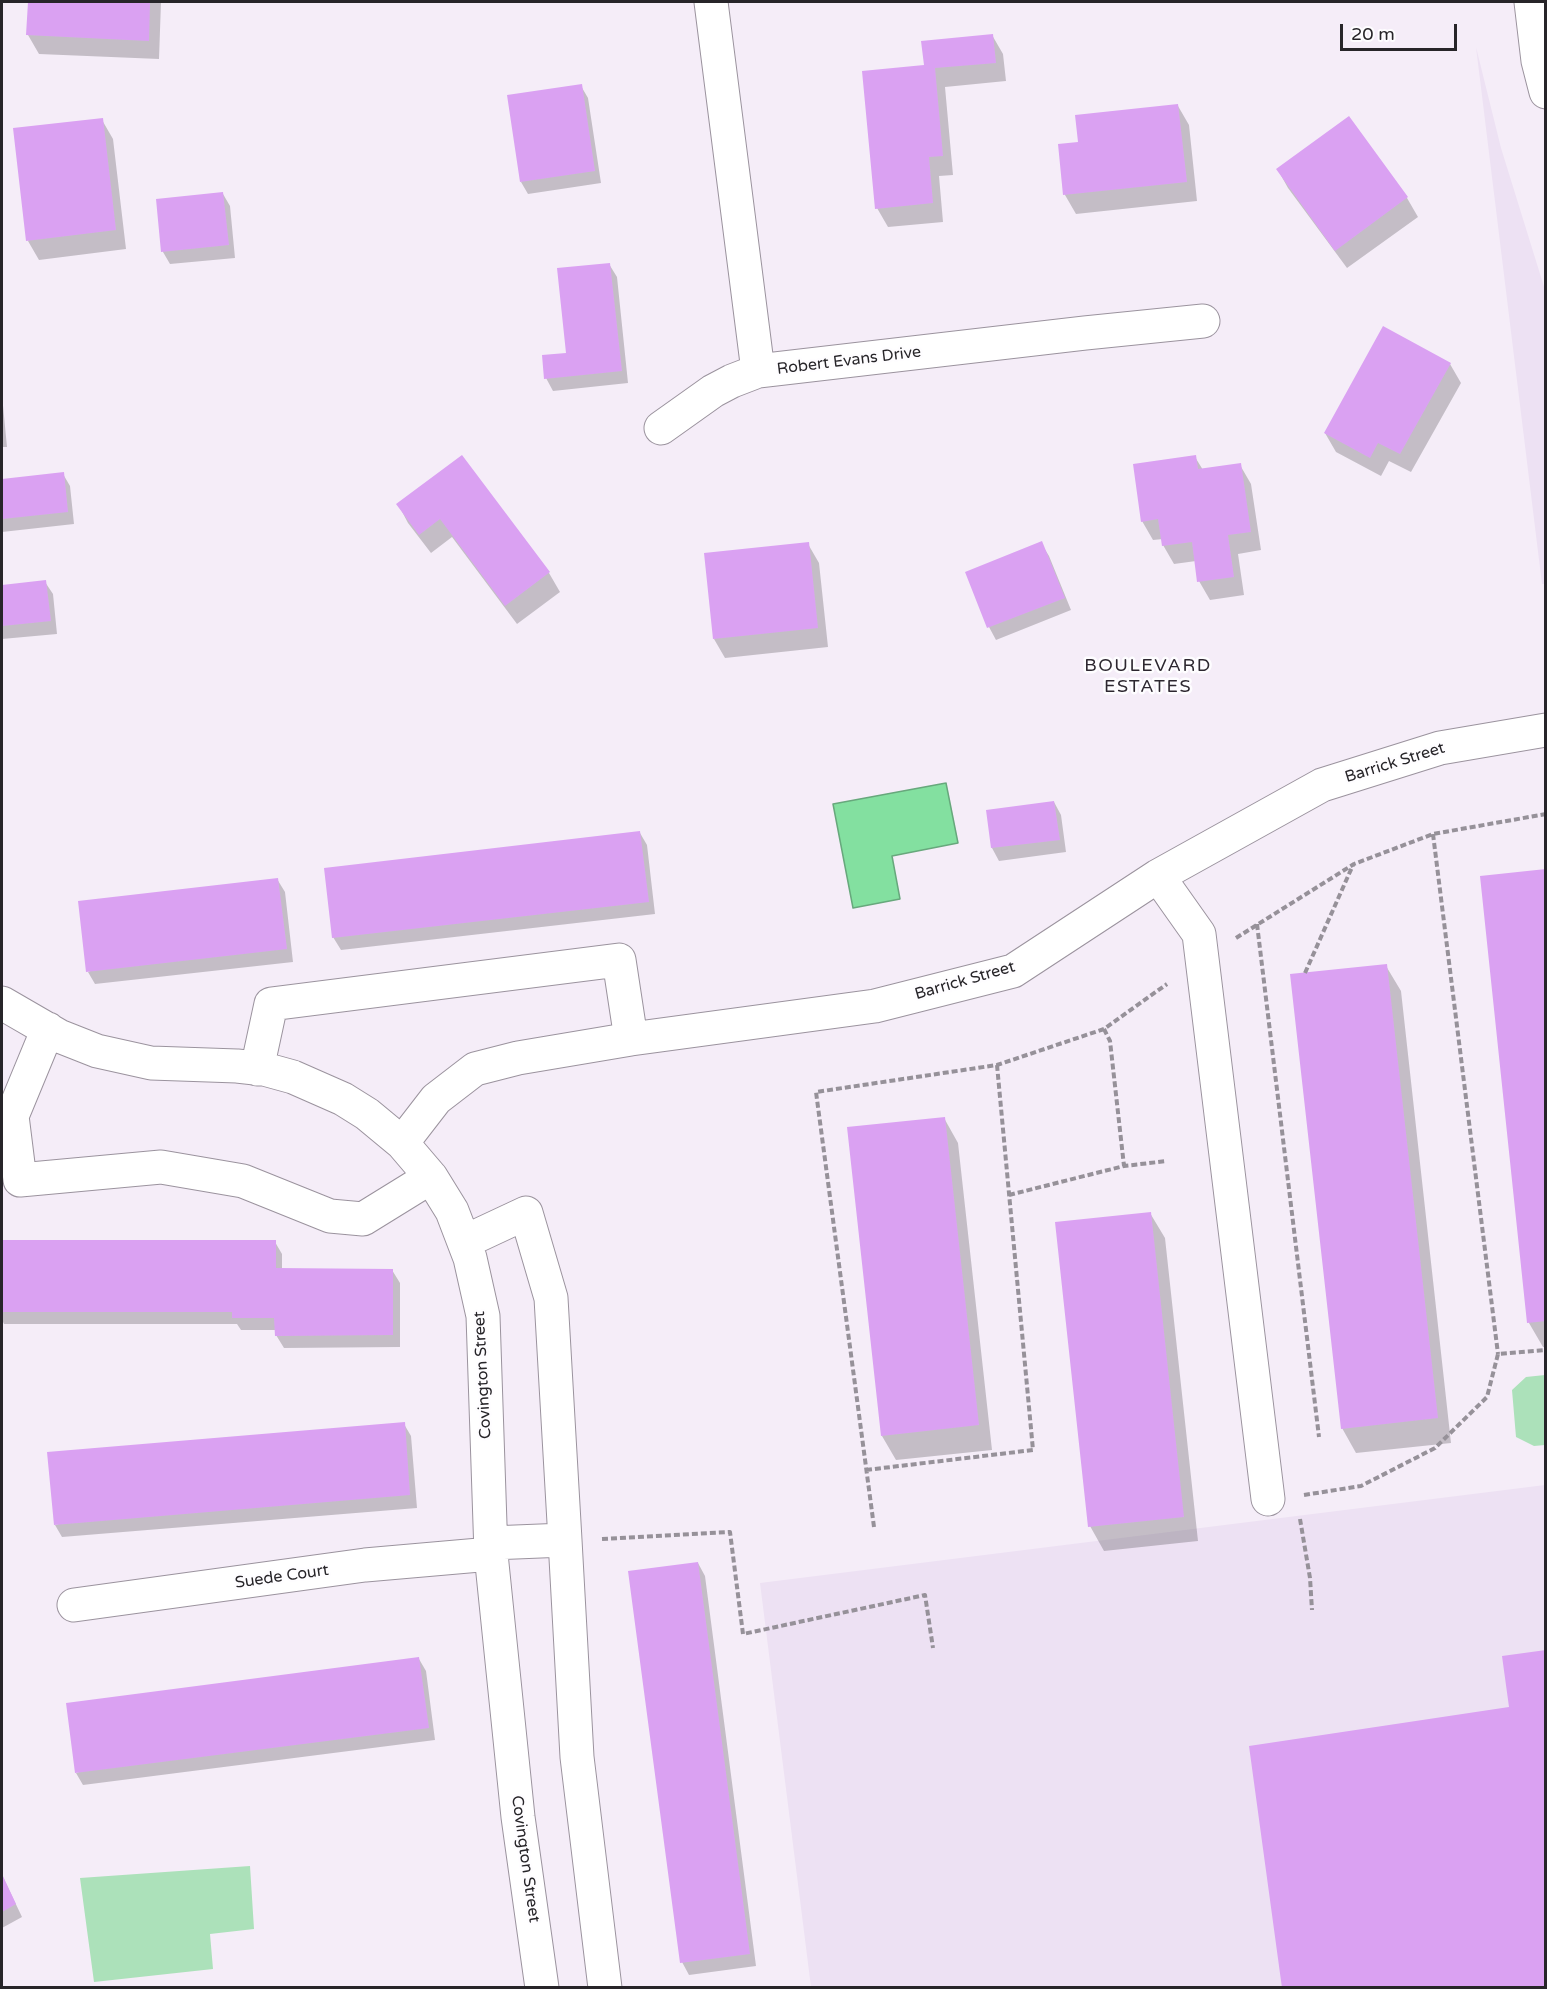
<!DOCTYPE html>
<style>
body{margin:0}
#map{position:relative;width:1547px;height:1989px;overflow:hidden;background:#f5edf8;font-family:"Varela Round",sans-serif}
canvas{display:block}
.frame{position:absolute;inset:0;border:3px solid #272529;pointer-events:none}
.scale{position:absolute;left:1340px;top:24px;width:117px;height:27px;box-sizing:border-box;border:3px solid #272529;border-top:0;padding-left:8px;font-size:18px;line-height:21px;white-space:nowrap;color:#272529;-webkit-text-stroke:4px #fefdff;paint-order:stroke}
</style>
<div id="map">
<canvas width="1547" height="1989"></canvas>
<div class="frame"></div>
<div class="scale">20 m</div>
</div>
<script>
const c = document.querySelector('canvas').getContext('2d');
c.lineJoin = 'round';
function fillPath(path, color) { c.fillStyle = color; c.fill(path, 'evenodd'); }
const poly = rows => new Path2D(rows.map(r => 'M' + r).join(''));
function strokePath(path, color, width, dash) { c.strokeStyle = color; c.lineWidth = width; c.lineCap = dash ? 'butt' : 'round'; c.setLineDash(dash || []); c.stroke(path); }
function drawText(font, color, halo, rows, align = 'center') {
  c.font = font + ' "Varela Round",sans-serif'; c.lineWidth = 5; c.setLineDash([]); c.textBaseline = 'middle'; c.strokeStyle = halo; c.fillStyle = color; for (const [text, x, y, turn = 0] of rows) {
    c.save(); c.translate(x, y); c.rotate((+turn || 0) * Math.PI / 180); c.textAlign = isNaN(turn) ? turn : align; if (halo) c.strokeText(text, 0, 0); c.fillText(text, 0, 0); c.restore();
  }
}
fillPath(poly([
 [1476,47,1501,148,1545,290,1546,584,1542,584],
 [1545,1485,1545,1987,811,1987,760,1583]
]), '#ede1f3');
fillPath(poly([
 [1545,1375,1545,1445,1534,1446,1516,1437,1512,1390,1526,1377],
 [250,1866,254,1929,210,1934,213,1969,94,1982,80,1878]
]), '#ace1ba');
const water = poly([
 [946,783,958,843,892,856,900,899,853,908,833,804,946,783]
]);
fillPath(water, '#83e0a0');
strokePath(water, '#67a87c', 1.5);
fillPath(poly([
 [29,2,161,2,159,59,39,54,28,35],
 [992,35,1003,54,1006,81,945,87,953,175,939,176,943,222,888,227,877,208,925,66],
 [581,86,588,98,601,183,528,194,521,182],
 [1178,106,1189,125,1197,201,1076,214,1065,195,1060,146,1080,144],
 [1349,118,1407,198,1418,217,1347,268,1288,188,1278,170],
 [102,120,113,139,126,249,39,260,28,241],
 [223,194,230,206,235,258,170,264,163,252,157,201],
 [609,264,617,277,628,383,553,391,546,378,568,354],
 [1450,364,1461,383,1411,472,1389,461,1381,476,1336,452,1325,433],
 [2,395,7,447,2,447],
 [462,457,549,573,560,592,517,624,452,537,431,553,408,523,398,504],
 [1195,457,1203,470,1240,465,1251,484,1261,550,1238,554,1244,595,1210,600,1199,581,1196,561,1174,564,1163,545,1163,539,1153,540,1142,521],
 [63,474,70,486,74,524,2,532,2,480],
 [1041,543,1049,556,1071,610,996,640,989,627],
 [808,544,819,563,828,647,725,658,714,639],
 [45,582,53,594,57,634,2,639,2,586],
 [1054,802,1061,815,1066,852,999,861,992,848,988,811],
 [640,833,647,845,655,914,341,950,333,937],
 [1546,871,1546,1347,1543,1347,1529,1323],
 [277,879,285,892,293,962,95,984,88,972],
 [1386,966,1401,991,1451,1443,1356,1453,1342,1428],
 [944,1118,958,1143,992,1450,896,1460,882,1436],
 [1150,1213,1165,1238,1198,1541,1104,1551,1090,1526],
 [2,1242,275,1242,282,1254,282,1270,392,1270,400,1283,400,1347,284,1348,276,1335,276,1330,241,1330,237,1324,4,1324,2,1320],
 [404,1424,411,1436,417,1508,62,1537,55,1525],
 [698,1563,705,1576,756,1966,689,1975,682,1962],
 [419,1659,426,1671,435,1740,83,1785,76,1773],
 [2,1875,22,1917,2,1928]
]), '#0003');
fillPath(poly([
 [28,2,150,2,149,41,26,35],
 [993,34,996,63,935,68,943,156,929,157,933,203,875,209,862,71,924,65,921,41],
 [582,84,595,171,520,182,507,95],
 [1178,104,1187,182,1063,195,1058,144,1078,142,1075,115],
 [1349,116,1408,197,1335,251,1276,169],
 [103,118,116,230,26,241,13,128],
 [223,192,229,245,161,252,156,199],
 [610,263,622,371,544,379,542,355,566,353,557,268],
 [1383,326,1451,363,1400,454,1378,443,1370,458,1324,433],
 [462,455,550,572,505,606,440,519,419,535,396,504],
 [1196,455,1198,469,1241,463,1251,532,1228,535,1234,577,1197,582,1192,542,1162,546,1158,519,1141,522,1133,464],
 [64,472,68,512,2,519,2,479],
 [1042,541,1065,598,987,628,965,572],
 [809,542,818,628,713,639,704,553],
 [46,580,51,621,2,626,2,585],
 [1054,801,1060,840,991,848,986,810],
 [640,831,649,902,332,938,324,868],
 [1546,869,1546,1321,1527,1323,1480,876],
 [278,878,287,949,86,972,78,901],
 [1387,964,1438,1418,1341,1429,1290,974],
 [945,1117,979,1425,881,1436,847,1127],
 [1151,1212,1184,1517,1088,1527,1055,1222],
 [2,1240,276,1240,276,1268,393,1269,393,1335,275,1336,274,1318,232,1318,232,1312,2,1312],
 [405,1422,410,1495,54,1525,47,1452],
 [698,1562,750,1954,680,1963,628,1571],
 [1546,1650,1546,1988,1282,1988,1249,1746,1509,1707,1502,1656],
 [419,1657,429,1728,75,1773,66,1703],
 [2,1874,16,1904,2,1912]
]), '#daa1f2');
const minor = poly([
 [711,2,758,371],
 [661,428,713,391,732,381,758,371,1085,333,1203,321],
 [1158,876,1199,934,1268,1499],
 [2,1003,59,1036,97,1051,151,1063,237,1066,264,1069,293,1077,343,1099,367,1114,402,1143,431,1177,452,1211,470,1258,483,1316,491,1554,518,1817,542,1988],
 [48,1029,12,1116,20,1180,161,1167,243,1181,330,1216,363,1219,431,1177],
 [257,1069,271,1004,619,960,631,1039],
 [402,1143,436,1099,475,1069,518,1058,631,1039,875,1006,1013,971,1158,876,1322,785,1440,748,1546,730],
 [464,1242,526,1213,551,1298,565,1540,491,1543],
 [565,1540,577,1757,605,1988],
 [74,1605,365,1565,491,1554]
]);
const major = poly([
 [1531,2,1538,61,1546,92]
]);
strokePath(minor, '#9b939e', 35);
strokePath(major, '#9b939e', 35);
strokePath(poly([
 [1433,834,1498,1354],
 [1257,924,1319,1437],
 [1236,938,1354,864,1433,834,1546,814],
 [1305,973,1353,865],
 [1104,1029,1110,1041,1124,1166],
 [1009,1195,1124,1166,1167,1161],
 [866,1470,1033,1450,997,1065],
 [1304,1495,1361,1486,1435,1448,1487,1397,1498,1354,1546,1350],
 [1300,1519,1310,1578,1312,1610],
 [874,1527,816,1092,997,1065,1104,1029,1167,984],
 [602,1539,730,1532,743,1634,925,1595,933,1648]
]), '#969199', 4, [6, 3]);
strokePath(minor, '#fff', 33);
strokePath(major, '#fff', 33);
drawText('16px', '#272529', '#fefdff', [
 ["Robert Evans Drive",849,361,-7],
 ["Barrick Street",1395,763,-17],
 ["Barrick Street",965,981,-16],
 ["Covington Street",483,1375,-93],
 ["Suede Court",282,1577,-8],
 ["Covington Street",525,1859,82]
]);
c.letterSpacing = '1.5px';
drawText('18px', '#2d2730', '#fefdff', [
 ["BOULEVARD",1148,666],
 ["ESTATES",1148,687]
]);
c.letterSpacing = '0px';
</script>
